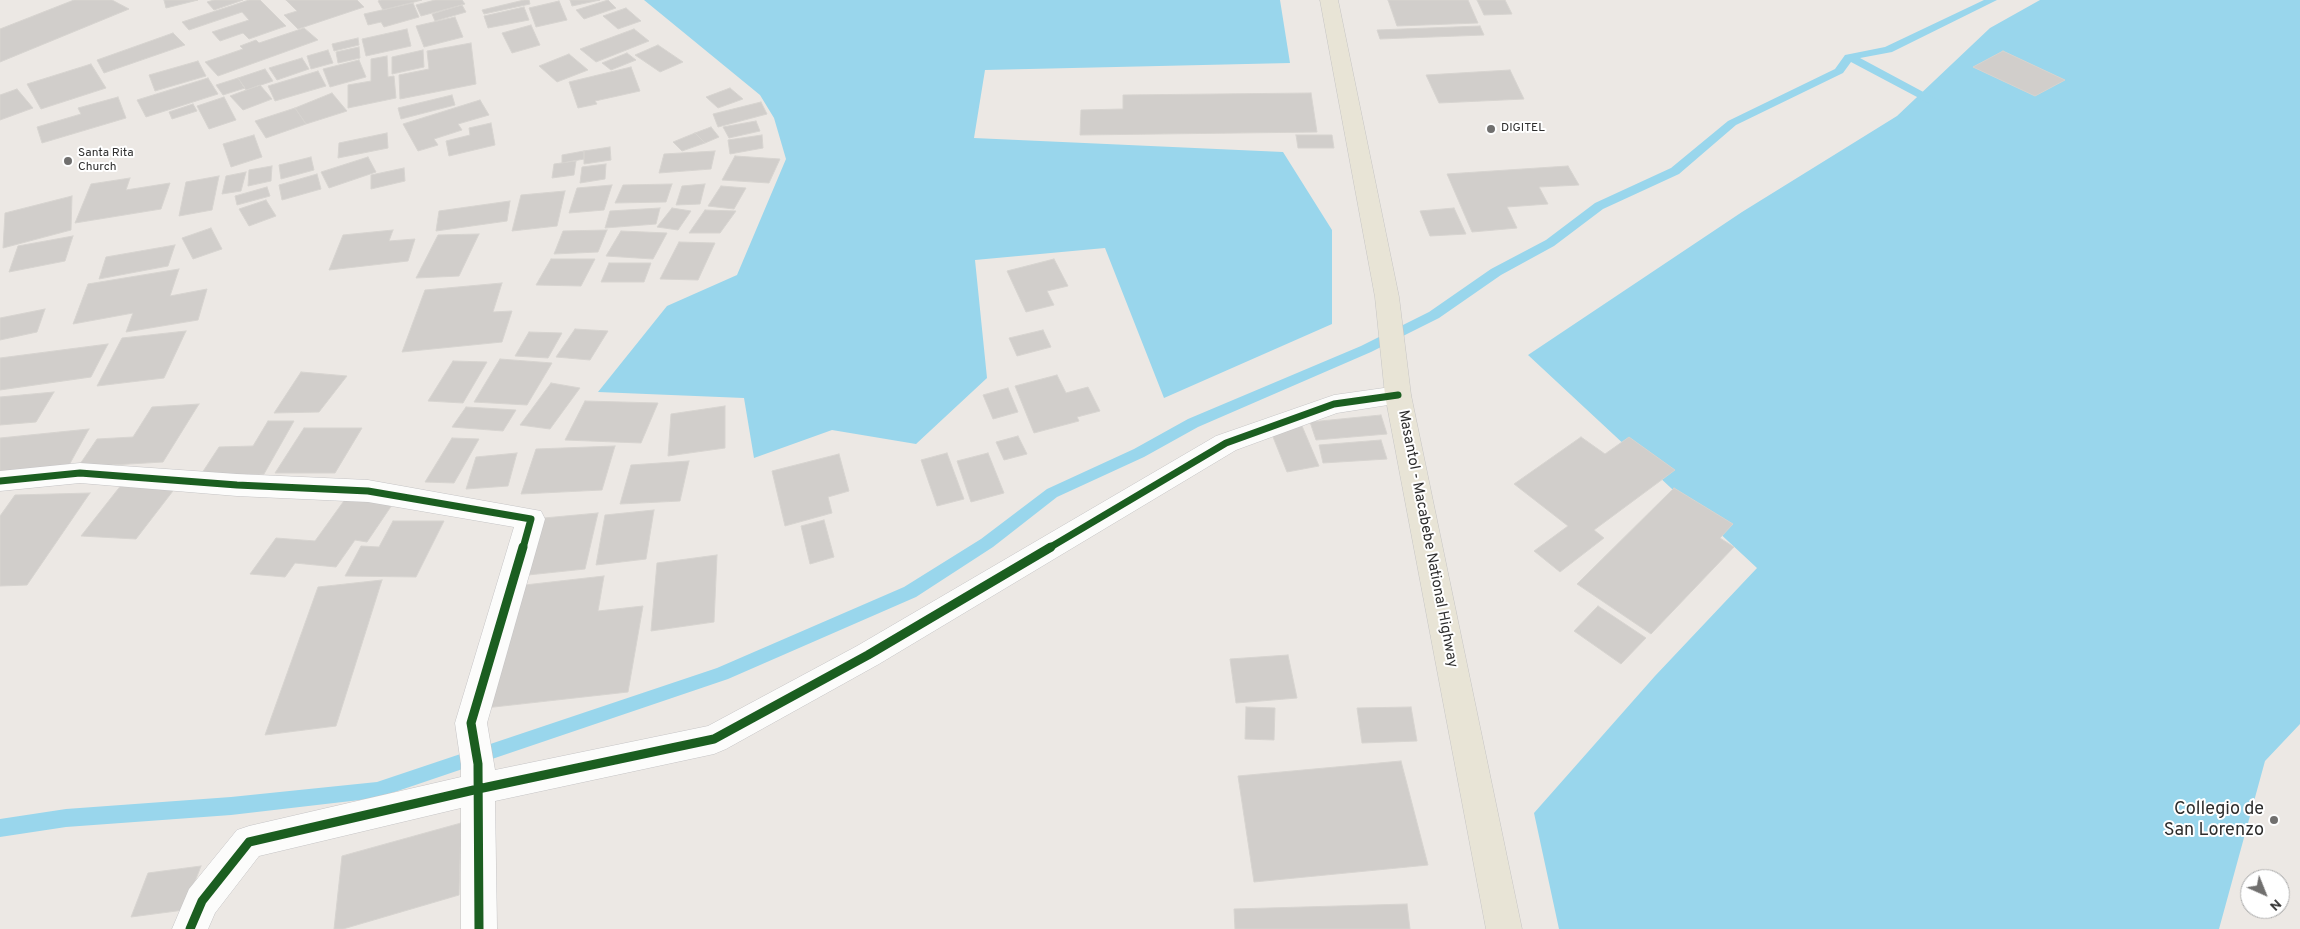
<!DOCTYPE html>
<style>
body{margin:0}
#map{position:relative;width:2300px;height:929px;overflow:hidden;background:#ece8e4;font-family:Overpass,sans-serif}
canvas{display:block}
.north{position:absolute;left:2240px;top:869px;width:50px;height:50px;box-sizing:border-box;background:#fff;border:1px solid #ababab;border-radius:50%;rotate:136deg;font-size:14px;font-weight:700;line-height:20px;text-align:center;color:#2e2e2e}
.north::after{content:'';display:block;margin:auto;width:18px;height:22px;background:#706f6e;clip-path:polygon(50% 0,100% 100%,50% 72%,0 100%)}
</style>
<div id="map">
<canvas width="2300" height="929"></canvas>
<div class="north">N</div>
</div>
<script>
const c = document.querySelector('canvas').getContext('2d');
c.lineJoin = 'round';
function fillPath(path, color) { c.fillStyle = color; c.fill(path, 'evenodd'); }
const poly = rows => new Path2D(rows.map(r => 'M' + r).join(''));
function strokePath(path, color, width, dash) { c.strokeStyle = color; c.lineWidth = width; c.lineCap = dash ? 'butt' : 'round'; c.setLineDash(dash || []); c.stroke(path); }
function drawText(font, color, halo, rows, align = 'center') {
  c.font = font + ' Overpass,sans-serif'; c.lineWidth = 4; c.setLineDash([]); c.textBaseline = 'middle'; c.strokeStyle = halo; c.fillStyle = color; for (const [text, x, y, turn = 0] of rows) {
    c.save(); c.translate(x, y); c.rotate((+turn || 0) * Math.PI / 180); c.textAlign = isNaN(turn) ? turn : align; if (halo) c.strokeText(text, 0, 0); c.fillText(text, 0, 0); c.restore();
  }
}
fillPath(poly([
 [644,0,1280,0,1290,63,985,70,974,138,1283,152,1332,230,1332,324,1164,398,1105,248,975,260,987,378,916,444,832,430,754,458,744,398,598,392,667,306,737,275,786,159,774,118,760,95],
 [2040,0,2300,0,2300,724,2265,761,2219,929,1559,929,1534,813,1655,676,1757,568,1528,355,1742,212,1897,116,1990,28]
]), '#99d6ec');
fillPath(poly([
 [1984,0,1997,0,1892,52,1860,58,1942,102,1944,104,1942,106,1934,106,1851,62,1843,73,1736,125,1679,174,1603,209,1554,246,1501,275,1439,318,1371,352,1198,427,1144,457,1057,497,993,547,916,597,728,679,377,798,231,815,66,827,0,837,0,819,66,809,231,797,377,782,717,668,904,587,981,539,1047,489,1134,449,1188,419,1361,346,1429,312,1491,269,1546,240,1595,203,1671,168,1728,121,1835,69,1845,55,1885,47,1984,0]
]), '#99d6ec');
const building = poly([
 [74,0,112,0,129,9,0,62,0,29,74,0],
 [164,0,198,0,166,8,164,0],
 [214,0,243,0,214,10,207,2,214,0],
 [249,0,260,0,286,26,249,39,243,33,220,41,212,32,249,20,242,12,189,30,182,22,249,0],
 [286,0,357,0,364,7,298,29,284,15,297,11,286,0],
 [381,0,422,0,383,10,378,1,381,0],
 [435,0,462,0,465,4,421,16,416,5,435,0],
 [524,0,529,0,530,4,484,14,482,10,524,0],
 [570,0,600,0,572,6,570,0],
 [608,0,616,8,584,19,576,10,608,0],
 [1388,0,1468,0,1478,23,1397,26,1388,0],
 [1477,0,1505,0,1512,14,1484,15,1477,0],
 [559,1,567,20,536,27,529,8,559,1],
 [413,3,419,17,384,27,381,22,368,25,364,14,413,3],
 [462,5,466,12,435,21,432,14,462,5],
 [524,7,529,20,488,28,484,16,524,7],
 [626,8,641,21,618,29,603,16,626,8],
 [455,17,463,37,424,47,416,26,455,17],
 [531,25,540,45,512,53,502,33,531,25],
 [1480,26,1484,35,1380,39,1377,30,1480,26],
 [304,28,318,40,218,76,205,62,243,49,240,46,256,40,259,43,304,28],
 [407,29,411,46,366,56,362,39,407,29],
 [634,29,649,41,596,62,580,49,634,29],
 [173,33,185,45,104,73,97,60,173,33],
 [358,38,359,45,334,51,332,44,358,38],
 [471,43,476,84,400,99,399,75,429,69,427,51,471,43],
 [658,45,683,62,660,72,635,55,658,45],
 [359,47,360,58,338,63,336,52,359,47],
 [328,50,333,63,311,69,307,56,328,50],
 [423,50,424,67,392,74,392,57,423,50],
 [2003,51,2065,80,2035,96,1973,67,2003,51],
 [627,53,636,60,611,70,602,63,627,53],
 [569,54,588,70,557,82,539,66,569,54],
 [387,56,388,77,394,76,396,98,348,108,348,85,371,81,371,59,387,56],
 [302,58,309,69,277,80,269,68,302,58],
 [359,60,366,77,330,87,323,69,359,60],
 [198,61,206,76,155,91,149,75,198,61],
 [91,64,106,88,41,109,27,84,91,64],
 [631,67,640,91,595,101,597,104,578,108,569,82,631,67],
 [265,69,273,81,246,90,238,78,265,69],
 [1510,70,1524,99,1439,103,1426,75,1510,70],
 [318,71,326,86,275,101,268,86,318,71],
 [208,78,218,94,146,117,137,100,208,78],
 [238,78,245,88,223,95,216,85,238,78],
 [260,85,272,99,243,110,230,96,260,85],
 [730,88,743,99,718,108,706,97,730,88],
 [17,89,33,108,0,120,0,95,17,89],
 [332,93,347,111,306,124,295,108,332,93],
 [1311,93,1317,132,1080,135,1081,110,1123,109,1123,95,1311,93],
 [452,95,455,105,401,119,398,108,452,95],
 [118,97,126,118,42,143,37,127,81,114,78,108,118,97],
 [224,97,236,120,209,129,197,106,224,97],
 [480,100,489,115,458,124,462,130,434,139,438,145,418,151,403,124,480,100],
 [761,102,767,114,718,127,713,114,761,102],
 [193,104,197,111,172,119,169,112,193,104],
 [295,108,306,124,266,138,255,121,295,108],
 [756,121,760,131,729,138,723,127,756,121],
 [491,123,495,145,449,156,446,141,470,135,469,128,491,123],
 [711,127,719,137,705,143,695,133,711,127],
 [387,133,388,148,338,158,339,143,387,133],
 [695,133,705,143,682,151,673,142,695,133],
 [254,135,262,157,231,167,223,144,254,135],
 [762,135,763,148,730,154,728,140,762,135],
 [1296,135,1332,135,1334,148,1298,148,1296,135],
 [610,147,611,160,584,164,584,151,610,147],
 [584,151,584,159,562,163,562,155,584,151],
 [715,151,711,169,659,173,664,154,715,151],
 [735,156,780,159,769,183,722,180,735,156],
 [311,157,314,170,281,179,279,165,311,157],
 [368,157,376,172,329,188,321,172,368,157],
 [576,161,574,175,552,178,554,164,576,161],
 [606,164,605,179,580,183,582,167,606,164],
 [272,166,271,181,248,186,249,170,272,166],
 [1568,166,1579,185,1539,187,1548,204,1507,207,1517,228,1472,232,1447,174,1568,166],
 [404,168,405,181,371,189,371,175,404,168],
 [246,172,241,191,222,194,226,176,246,172],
 [317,174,321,189,282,200,279,185,317,174],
 [219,176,212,210,179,216,186,182,219,176],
 [130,178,126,190,170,183,161,209,75,223,91,184,130,178],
 [672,184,666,202,615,203,623,185,672,184],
 [705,184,700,204,676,205,682,186,705,184],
 [612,185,604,210,569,213,577,188,612,185],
 [721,186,746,188,734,209,708,206,721,186],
 [267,187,270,196,237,205,235,196,267,187],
 [565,191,557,226,512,231,521,195,565,191],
 [72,196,71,230,3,248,5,213,72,196],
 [266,200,276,216,249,226,239,209,266,200],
 [510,201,507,221,436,231,439,211,510,201],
 [660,208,656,224,605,228,610,211,660,208],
 [672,208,691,211,678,230,657,227,672,208],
 [1454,208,1466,234,1430,236,1420,211,1454,208],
 [705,210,736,211,720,233,689,233,705,210],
 [211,228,222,249,193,259,182,238,211,228],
 [393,230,389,241,415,239,408,261,329,270,343,235,393,230],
 [607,230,598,252,554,254,563,231,607,230],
 [621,231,667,233,653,259,606,256,621,231],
 [479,234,459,276,416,278,438,235,479,234],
 [73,236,65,261,9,272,18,246,73,236],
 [679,242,715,243,698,280,660,279,679,242],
 [175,245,168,266,99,279,106,257,175,245],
 [551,259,595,259,581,286,536,285,551,259],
 [1054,259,1068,286,1047,291,1054,305,1026,312,1007,271,1054,259],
 [609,263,651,263,644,282,601,282,609,263],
 [179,269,170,296,207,289,198,320,126,332,133,313,73,324,88,284,179,269],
 [502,283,493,312,512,311,502,342,402,352,425,290,502,283],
 [45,309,37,332,0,340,0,318,45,309],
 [575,329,608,331,590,360,556,357,575,329],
 [1043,330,1051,347,1017,356,1009,338,1043,330],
 [186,331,164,378,97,386,122,338,186,331],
 [529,332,562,333,548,358,515,356,529,332],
 [108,344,91,377,0,390,0,358,108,344],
 [500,359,552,363,527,405,474,402,500,359],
 [453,361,487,362,463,403,428,401,453,361],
 [301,372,347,376,319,412,274,413,301,372],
 [1057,375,1066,393,1088,387,1100,411,1077,417,1079,421,1034,433,1015,386,1057,375],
 [551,383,580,388,550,429,520,425,551,383],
 [1008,388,1018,412,993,419,983,395,1008,388],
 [54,392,36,422,0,425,0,397,54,392],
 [585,401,658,403,641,443,565,440,585,401],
 [199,404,163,462,78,467,97,439,133,437,152,407,199,404],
 [725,406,725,448,668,456,671,414,725,406],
 [466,407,516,410,503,431,452,427,466,407],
 [1381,415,1387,434,1316,440,1310,422,1381,415],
 [268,421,294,421,264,474,200,476,219,447,253,446,268,421],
 [1302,426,1319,466,1287,472,1271,432,1302,426],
 [304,428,362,428,335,473,275,473,304,428],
 [89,429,68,467,0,473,0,438,89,429],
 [1018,436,1027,454,1004,460,996,442,1018,436],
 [1581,437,1605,454,1629,437,1675,470,1594,530,1604,538,1560,572,1534,551,1568,526,1514,484,1581,437],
 [452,438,479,439,454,483,425,482,452,438],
 [1381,440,1387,459,1323,463,1319,445,1381,440],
 [615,446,602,490,521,494,536,449,615,446],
 [517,453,508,486,466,489,476,457,517,453],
 [947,453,964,499,937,506,921,460,947,453],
 [988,453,1004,493,971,502,957,461,988,453],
 [839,454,849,491,828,497,832,513,785,526,772,471,839,454],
 [689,461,680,501,620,504,631,465,689,461],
 [122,484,176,487,136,539,81,536,122,484],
 [1674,488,1733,524,1720,538,1734,547,1651,634,1577,584,1674,488],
 [90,493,27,585,0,586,0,516,15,495,90,493],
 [346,498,394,502,367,542,355,540,336,567,295,563,285,577,250,574,276,538,315,541,346,498],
 [654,510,646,559,596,565,605,515,654,510],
 [598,513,585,569,528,575,544,518,598,513],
 [824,520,834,557,810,564,801,526,824,520],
 [393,521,444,521,416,577,345,576,361,546,379,547,393,521],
 [717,555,714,622,651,631,657,563,717,555],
 [604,576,598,611,643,606,628,692,485,708,516,586,604,576],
 [382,580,336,726,265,735,318,587,382,580],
 [1598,606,1646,638,1621,664,1574,631,1598,606],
 [1288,655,1297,698,1236,703,1230,659,1288,655],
 [1246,707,1275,708,1274,740,1245,739,1246,707],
 [1411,707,1417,741,1362,743,1357,708,1411,707],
 [1401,761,1428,865,1254,882,1238,776,1401,761],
 [461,823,459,895,343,929,334,929,342,856,461,823],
 [201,866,184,910,131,917,148,873,201,866],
 [1407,904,1410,929,1235,929,1234,909,1407,904]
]);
fillPath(building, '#d1cecb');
strokePath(building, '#d7d4d0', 1);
const minor = poly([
 [1398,386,1407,388,1411,395,1407,402,1337,413,1236,450,879,664,726,749,714,754,495,801,497,929,461,929,461,808,259,856,215,913,208,929,172,929,189,889,237,830,249,826,461,777,461,764,455,723,514,527,368,502,237,496,80,483,0,491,0,471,80,463,237,474,368,480,541,511,545,519,487,723,495,770,708,726,857,646,1216,436,1334,395,1398,386]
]);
const major = poly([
 [1320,0,1338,0,1399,297,1411,395,1522,929,1486,929,1385,395,1375,297,1320,0]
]);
strokePath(minor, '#c5c4c5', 1);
strokePath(major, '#c6c5c4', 1);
fillPath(minor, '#fcfcfb');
fillPath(major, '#e8e4d6');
strokePath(poly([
 [0,481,80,473,237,485,368,491,531,519,523,548],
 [1049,548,1226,443,1334,404,1398,395]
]), '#1b5e20', 7);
strokePath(poly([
 [190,929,202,901,249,842,478,789,714,739,868,655,1051,547],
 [479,929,478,764,471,723,523,547]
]), '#1b5e20', 9);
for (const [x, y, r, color] of [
 [1491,129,5,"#706f6e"],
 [68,161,5,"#706f6e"],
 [2274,820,5,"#706f6e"]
]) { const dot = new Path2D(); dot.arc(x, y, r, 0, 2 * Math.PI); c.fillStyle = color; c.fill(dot); strokePath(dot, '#fff', 2); }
drawText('12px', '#2e2e2e', '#fff', [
 ["DIGITEL",1501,129],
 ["Santa Rita",78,154],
 ["Church",78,168]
], 'left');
drawText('15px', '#2e2e2e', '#fff', [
 ["Masantol - Macabebe National Highway",1427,539,79]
]);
drawText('18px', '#2e2e2e', '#fff', [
 ["Collegio de",2264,810],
 ["San Lorenzo",2264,831]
], 'right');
</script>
